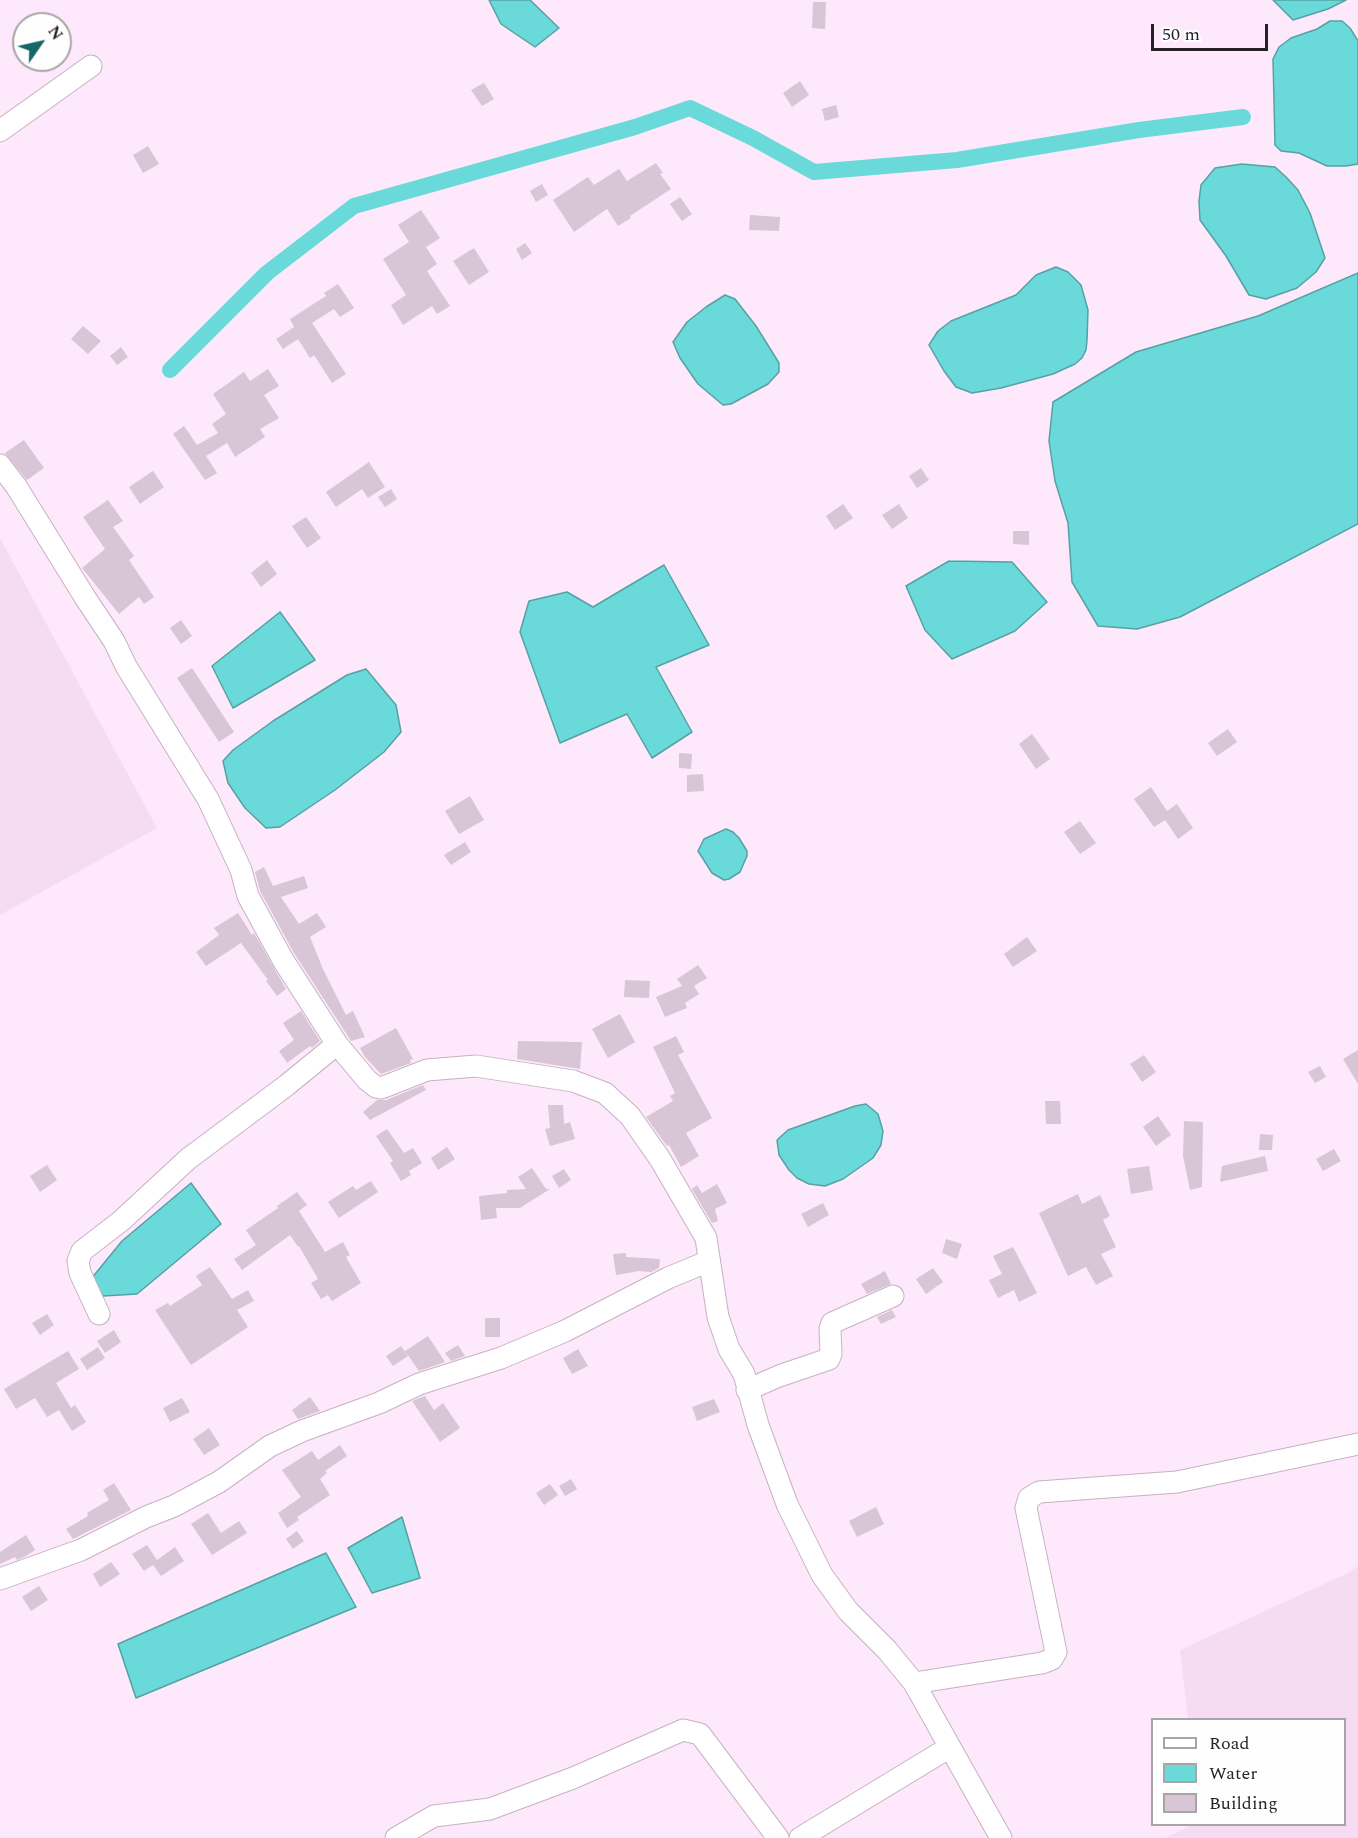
<!DOCTYPE html>
<style>
body{margin:0}
#map{position:relative;width:1358px;height:1838px;overflow:hidden;background:#fde9fb;font-family:Spectral,serif}
canvas{display:block}
.legend{position:absolute;left:1151px;top:1718px;width:195px;height:108px;box-sizing:border-box;background:#fefefe;border:2px solid #a8a5a7;margin:0;padding:8px 10px;list-style:none;font-size:18px;color:#261f25}
.legend li{display:flex;align-items:center;gap:12px;height:30px}
.legend b{width:30px;border:2px solid #a8a5a7}
.north{position:absolute;left:12px;top:12px;width:60px;height:60px;box-sizing:border-box;background:#fefefe;border:2px solid #a8a5a7;border-radius:50%;rotate:56deg;font-size:16px;font-weight:700;line-height:24px;text-align:center;color:#261f25}
.north::after{content:'';display:block;margin:auto;width:21px;height:27px;background:#176667;clip-path:polygon(50% 0,100% 100%,50% 72%,0 100%)}
.scale{position:absolute;left:1151px;top:24px;width:117px;height:27px;box-sizing:border-box;border:3px solid #261f25;border-top:0;padding-left:8px;font-size:18px;line-height:21px;white-space:nowrap;color:#261f25;-webkit-text-stroke:4px #fefefe;paint-order:stroke}
</style>
<div id="map">
<canvas width="1358" height="1838"></canvas>
<ul class="legend">
<li><b style="height:8px;background:#fff"></b>Road</li>
<li><b style="height:16px;background:#6ad9da"></b>Water</li>
<li><b style="height:16px;background:#d8c5d6"></b>Building</li>
</ul>
<div class="north">N</div>
<div class="scale">50 m</div>
</div>
<script>
const c = document.querySelector('canvas').getContext('2d');
c.lineJoin = 'round';
function fillPath(path, color) { c.fillStyle = color; c.fill(path, 'evenodd'); }
const poly = rows => new Path2D(rows.map(r => 'M' + r).join(''));
function strokePath(path, color, width, dash) { c.strokeStyle = color; c.lineWidth = width; c.lineCap = dash ? 'butt' : 'round'; c.setLineDash(dash || []); c.stroke(path); }
fillPath(poly([
 [0,538,157,828,0,915],
 [1358,1566,1358,1838,1165,1838,1192,1825,1344,1824,1344,1720,1188,1719,1180,1650,1348,1573]
]), '#f5dcf3');
const water = poly([
 [489,0,530,0,559,28,535,47,501,24,489,0],
 [1273,0,1346,0,1328,9,1293,20,1273,0],
 [1330,21,1342,21,1350,28,1358,41,1358,164,1346,166,1327,166,1299,153,1281,151,1275,145,1273,59,1279,47,1291,38,1317,29,1330,21],
 [1242,164,1275,167,1286,177,1298,190,1310,213,1325,258,1316,272,1297,288,1266,299,1249,295,1226,256,1200,220,1199,201,1201,185,1215,168,1242,164],
 [1056,267,1068,272,1081,285,1088,310,1087,340,1086,350,1082,358,1075,364,1053,374,1001,388,972,393,956,387,944,371,929,345,938,331,951,321,1016,295,1036,275,1056,267],
 [1358,273,1358,524,1180,617,1137,629,1098,626,1072,582,1068,523,1055,481,1049,441,1053,402,1136,352,1258,316,1358,273],
 [725,295,735,299,756,326,779,363,779,372,768,384,731,404,723,405,698,384,680,358,673,342,687,322,706,307,725,295],
 [949,561,1012,562,1047,602,1015,631,952,659,925,630,906,586,949,561],
 [664,565,709,645,656,667,692,732,652,758,627,714,560,743,520,632,529,601,567,592,593,607,664,565],
 [280,612,315,660,233,708,212,666,280,612],
 [366,669,396,705,401,732,384,752,335,790,280,827,266,828,245,808,228,783,223,761,233,750,273,721,347,675,366,669],
 [726,829,733,832,739,838,747,851,747,856,740,872,729,879,724,880,712,873,698,851,704,839,726,829],
 [866,1104,878,1114,883,1131,881,1145,873,1158,843,1179,825,1186,809,1184,797,1178,789,1170,779,1155,777,1140,788,1130,855,1106,866,1104],
 [191,1183,221,1224,137,1294,103,1296,91,1279,122,1241,191,1183],
 [402,1517,420,1578,372,1593,348,1548,402,1517],
 [326,1553,356,1607,136,1698,118,1644,326,1553]
]);
fillPath(water, '#6ad9da');
strokePath(water, '#56a1a4', 1.5);
strokePath(poly([
 [170,370,267,273,354,206,635,127,690,108,753,138,814,172,957,160,1139,130,1243,117]
]), '#6ad9da', 16);
fillPath(poly([
 [813,2,826,2,825,29,812,28],
 [800,81,809,95,792,107,783,93],
 [484,83,494,99,482,106,471,90],
 [836,105,839,117,825,121,822,109],
 [148,146,159,164,143,173,133,155],
 [656,163,663,173,660,174,671,189,630,216,631,218,618,226,607,209,574,232,553,200,588,177,594,185,619,169,627,181],
 [542,184,548,195,536,202,530,191],
 [680,197,692,214,682,221,670,204],
 [421,210,440,238,426,247,437,264,427,271,450,306,437,314,432,306,403,325,391,305,406,295,383,259,409,242,398,225],
 [750,215,780,217,779,231,749,230],
 [525,243,532,253,522,260,516,249],
 [474,248,489,272,469,285,453,261],
 [338,284,354,308,340,317,334,309,312,323,346,374,332,383,314,355,310,358,298,339,283,349,276,339,294,327,290,319,326,296,324,293],
 [83,326,101,341,88,354,71,339],
 [121,347,128,357,117,365,110,356],
 [268,369,279,386,264,395,279,418,260,429,265,437,235,457,227,443,206,456,217,473,205,480,173,434,184,426,197,445,218,433,212,424,226,414,213,394,244,372,250,381],
 [24,440,44,468,27,480,5,453],
 [369,462,385,487,368,498,362,489,336,507,326,492],
 [921,468,929,480,917,488,909,476],
 [153,471,164,487,140,504,129,487],
 [391,489,397,499,385,507,378,497],
 [108,500,123,521,113,527,134,556,129,560,154,597,144,604,139,597,119,614,82,568,105,549,83,517],
 [843,504,853,518,835,530,826,516],
 [899,504,908,518,892,529,882,515],
 [306,517,321,538,307,548,292,526],
 [1013,531,1029,531,1029,545,1013,544],
 [267,560,277,574,261,587,251,573],
 [181,620,192,636,181,644,170,628],
 [192,668,234,732,219,742,177,678],
 [1228,729,1237,742,1217,756,1208,743],
 [1032,734,1050,759,1036,769,1019,744],
 [679,753,692,754,691,769,679,768],
 [703,774,704,791,687,792,687,775],
 [1151,787,1167,811,1177,804,1193,828,1178,839,1165,820,1154,827,1134,799],
 [470,796,484,820,459,834,445,811],
 [1080,821,1096,843,1080,854,1064,832],
 [465,842,471,852,451,865,444,855],
 [264,867,273,886,304,876,308,888,281,897,299,924,317,913,326,927,310,937,323,969,346,1015,353,1011,365,1037,351,1041,294,953,260,891,255,872],
 [238,913,252,935,254,933,286,989,277,996,266,981,268,980,241,943,206,966,196,952,219,935,214,928],
 [1027,937,1037,951,1013,967,1004,954],
 [698,965,707,978,694,986,699,994,685,1003,687,1008,665,1017,656,997,682,986,677,979],
 [625,980,650,981,649,998,624,997],
 [301,1011,320,1041,312,1048,310,1046,287,1063,279,1051,294,1040,283,1023],
 [620,1014,635,1042,608,1058,592,1029],
 [396,1028,413,1059,410,1060,411,1063,381,1074,365,1057,360,1048],
 [676,1036,684,1052,678,1055,712,1118,686,1133,699,1156,681,1167,669,1145,667,1146,646,1117,673,1101,670,1096,675,1093,653,1047],
 [518,1041,582,1042,580,1069,517,1059],
 [1358,1050,1358,1084,1343,1059],
 [1144,1055,1156,1072,1142,1082,1130,1064],
 [1320,1066,1326,1077,1315,1083,1308,1072],
 [423,1085,426,1090,370,1120,363,1112,377,1100,386,1100],
 [1045,1101,1060,1101,1061,1124,1046,1124],
 [548,1105,563,1105,564,1124,570,1122,575,1139,550,1146,545,1129,550,1128],
 [1158,1116,1171,1135,1156,1146,1143,1127],
 [1184,1121,1203,1122,1202,1187,1190,1190,1183,1156],
 [387,1129,404,1153,413,1148,422,1163,409,1171,411,1175,401,1181,390,1163,393,1161,376,1136],
 [1260,1134,1273,1135,1272,1150,1259,1150],
 [447,1147,455,1159,438,1170,431,1158],
 [1334,1149,1341,1161,1323,1171,1316,1159],
 [1265,1156,1268,1171,1220,1182,1222,1166],
 [47,1165,57,1180,40,1192,30,1176],
 [1149,1166,1153,1190,1131,1194,1127,1169],
 [532,1168,546,1189,550,1189,520,1208,496,1208,497,1218,481,1220,479,1196,507,1193,507,1190,526,1189,518,1177],
 [564,1169,571,1180,559,1188,552,1176],
 [371,1181,378,1192,339,1218,328,1202,353,1186,356,1190],
 [717,1184,727,1203,715,1209,718,1221,712,1223,692,1189,697,1185,702,1193],
 [297,1192,307,1205,299,1211,325,1252,343,1242,350,1255,346,1257,361,1283,332,1301,328,1295,321,1299,311,1283,318,1279,299,1246,298,1247,290,1235,242,1270,234,1259,256,1245,246,1230,278,1208,277,1206],
 [1078,1194,1082,1204,1100,1195,1110,1216,1103,1220,1116,1247,1101,1254,1113,1276,1096,1285,1086,1267,1068,1276,1039,1213],
 [823,1203,829,1215,808,1227,801,1214],
 [946,1239,962,1244,957,1259,942,1253],
 [1013,1247,1037,1293,1019,1302,1014,1290,998,1298,989,1280,1002,1274,993,1256],
 [626,1253,626,1257,660,1259,659,1268,651,1272,639,1271,616,1275,613,1254],
 [210,1267,232,1299,248,1290,254,1301,237,1310,248,1327,191,1365,155,1310,168,1303,170,1306,202,1285,196,1276],
 [933,1268,943,1282,926,1294,916,1279],
 [885,1271,891,1284,867,1294,861,1284],
 [892,1310,896,1317,881,1324,877,1317],
 [47,1314,54,1325,40,1335,32,1323],
 [485,1318,500,1318,500,1337,485,1337],
 [114,1330,121,1342,105,1353,97,1341],
 [428,1336,445,1362,419,1371,405,1351],
 [458,1345,465,1356,451,1361,445,1353],
 [401,1346,408,1356,393,1366,386,1356],
 [98,1347,105,1358,87,1370,80,1359],
 [578,1349,588,1366,572,1374,563,1358],
 [68,1351,79,1369,56,1383,71,1408,75,1405,86,1422,72,1431,59,1410,47,1417,35,1398,16,1409,4,1389],
 [425,1396,434,1410,443,1403,460,1428,440,1442,412,1401],
 [310,1397,320,1411,298,1419,292,1410],
 [182,1398,190,1412,170,1422,163,1408],
 [714,1399,720,1412,697,1421,692,1407],
 [209,1428,220,1445,204,1455,193,1439],
 [340,1445,347,1456,325,1471,327,1473,320,1479,330,1495,297,1517,299,1520,287,1528,278,1513,301,1497,282,1470,312,1451,318,1460],
 [571,1479,577,1489,565,1496,559,1486],
 [114,1483,131,1510,73,1539,66,1529,88,1516,87,1513,109,1500,103,1490],
 [550,1484,558,1495,544,1505,536,1493],
 [876,1507,884,1524,857,1537,849,1521],
 [208,1513,221,1533,239,1521,247,1533,212,1555,191,1524],
 [297,1531,304,1541,293,1549,286,1539],
 [26,1535,35,1550,26,1556,17,1560,15,1557,0,1564,0,1552],
 [147,1545,157,1560,175,1547,184,1561,161,1576,153,1565,144,1571,132,1554],
 [111,1562,120,1574,100,1587,93,1574],
 [39,1586,48,1600,31,1611,22,1597]
]), '#d8c5d6');
const minor = poly([
 [0,131,91,66],
 [0,465,16,486,86,599,114,641,126,666,208,799,241,870,248,896,283,960,337,1044,367,1080,376,1087,381,1088,427,1070,476,1066,573,1081,605,1093,630,1116,660,1159,706,1238,718,1317,729,1349,744,1374,758,1425,787,1504,822,1575,848,1611,887,1650,914,1683,1001,1838],
 [99,1314,80,1273,78,1261,82,1251,121,1221,188,1159,287,1085,337,1044],
 [747,1390,779,1376,829,1359,831,1354,830,1329,832,1323,893,1296],
 [0,1579,81,1550,146,1517,174,1506,219,1482,270,1446,302,1431,379,1403,419,1384,501,1358,565,1331,668,1278,709,1261],
 [914,1683,1042,1663,1052,1659,1056,1652,1026,1508,1029,1498,1039,1492,1177,1482,1358,1444],
 [396,1838,434,1816,490,1809,573,1778,683,1730,700,1734,778,1838],
 [800,1838,950,1747]
]);
strokePath(minor, '#c5b2c3', 23);
strokePath(minor, '#fff', 21);
</script>
